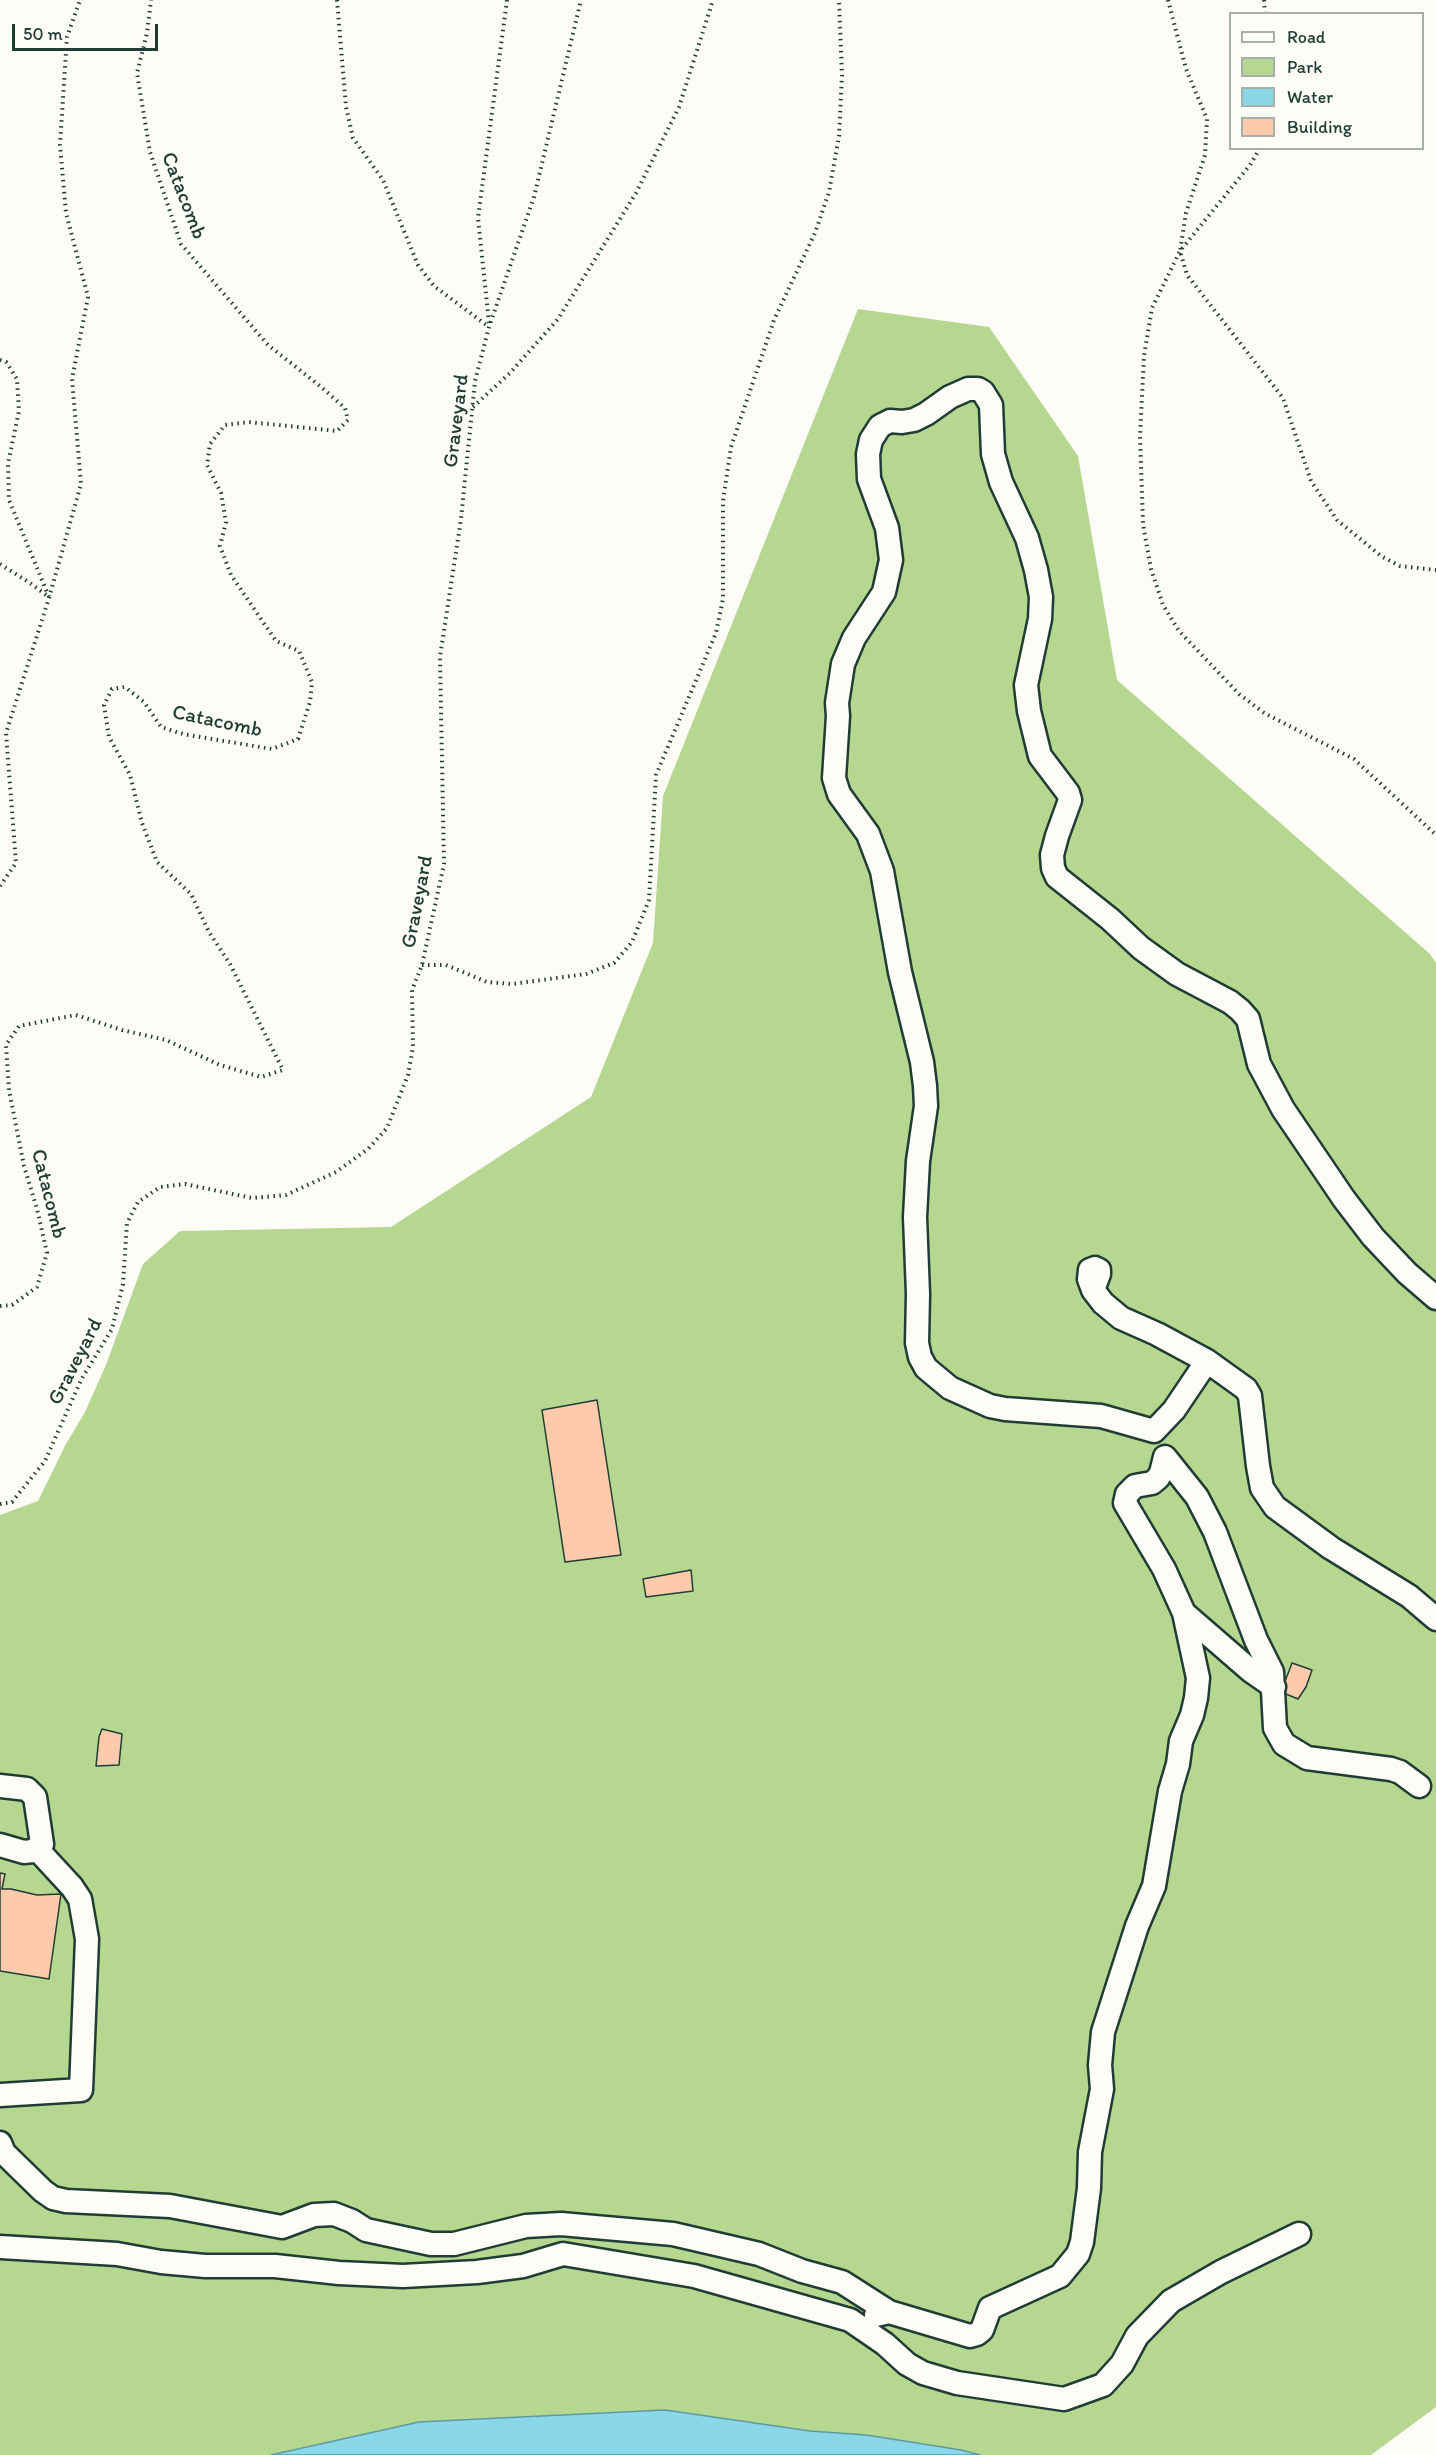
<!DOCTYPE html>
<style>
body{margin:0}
#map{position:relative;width:1436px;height:2455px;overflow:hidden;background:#fdfcf7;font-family:Itim,sans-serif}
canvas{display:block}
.legend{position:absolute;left:1229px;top:12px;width:195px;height:138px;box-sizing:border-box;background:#fdfcf7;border:2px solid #a4b0a9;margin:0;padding:8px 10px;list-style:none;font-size:18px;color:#1f3d34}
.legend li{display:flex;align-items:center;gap:12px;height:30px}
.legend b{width:30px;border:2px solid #a4b0a9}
.scale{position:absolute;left:12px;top:24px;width:146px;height:27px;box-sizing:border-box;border:3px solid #1f3d34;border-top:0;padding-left:8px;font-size:18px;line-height:21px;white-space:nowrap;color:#1f3d34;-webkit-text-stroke:4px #fdfcf7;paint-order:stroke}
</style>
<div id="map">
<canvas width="1436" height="2455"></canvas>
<ul class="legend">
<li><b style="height:8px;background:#fdfcf7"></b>Road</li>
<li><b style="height:16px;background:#b6d790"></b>Park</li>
<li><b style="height:16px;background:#8ad7ea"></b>Water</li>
<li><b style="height:16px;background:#fdcbac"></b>Building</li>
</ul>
<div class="scale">50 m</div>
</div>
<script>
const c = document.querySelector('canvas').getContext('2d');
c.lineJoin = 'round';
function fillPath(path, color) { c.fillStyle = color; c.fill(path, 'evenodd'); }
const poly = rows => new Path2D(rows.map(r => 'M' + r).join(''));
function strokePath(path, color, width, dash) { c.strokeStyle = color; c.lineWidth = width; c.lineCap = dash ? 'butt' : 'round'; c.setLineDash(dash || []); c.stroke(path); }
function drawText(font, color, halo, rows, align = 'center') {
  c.font = font + ' Itim,sans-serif'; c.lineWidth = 6; c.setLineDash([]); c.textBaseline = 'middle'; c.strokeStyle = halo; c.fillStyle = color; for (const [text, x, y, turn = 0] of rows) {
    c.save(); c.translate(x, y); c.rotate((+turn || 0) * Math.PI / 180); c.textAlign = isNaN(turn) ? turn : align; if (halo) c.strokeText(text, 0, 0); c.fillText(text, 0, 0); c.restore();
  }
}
fillPath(poly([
 [858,309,989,327,1078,456,1117,680,1430,954,1436,963,1436,2407,1371,2455,0,2455,0,1515,38,1501,66,1444,85,1412,106,1365,143,1264,180,1231,391,1227,591,1097,653,943,663,796]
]), '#b6d790');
const water = poly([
 [665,2410,810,2431,866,2435,961,2450,980,2455,271,2455,419,2422,665,2410]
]);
fillPath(water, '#8ad7ea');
strokePath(water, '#5f99a1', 1.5);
const building = poly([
 [597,1400,621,1555,565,1562,542,1410,597,1400],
 [691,1570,693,1591,646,1597,643,1579,691,1570],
 [1292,1663,1312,1670,1306,1687,1298,1699,1281,1692,1292,1663],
 [102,1729,122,1734,119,1765,96,1766,99,1737,102,1729],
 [0,1873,5,1874,2,1889,11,1889,37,1895,61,1894,49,1979,0,1971,0,1873]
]);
fillPath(building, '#fdcbac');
strokePath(building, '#1f3d34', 1.5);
const minor = poly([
 [1093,1290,1099,1274,1099,1270,1095,1268,1090,1270,1089,1279,1093,1290,1103,1303,1121,1318,1157,1334,1207,1361,1246,1389,1250,1396,1258,1466,1262,1488,1275,1507,1331,1548,1409,1596,1436,1619],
 [1207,1361,1174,1410,1154,1431,1101,1416,1005,1409,990,1406,950,1388,926,1368,920,1357,917,1343,918,1294,915,1217,918,1161,926,1106,925,1086,922,1062,900,972,882,871,868,834,839,794,834,778,838,716,837,703,843,664,854,638,884,592,891,560,887,528,869,479,868,454,871,440,880,426,890,421,902,422,914,420,926,414,950,397,968,389,978,389,983,392,991,405,993,454,1001,482,1027,538,1036,570,1041,597,1040,619,1026,685,1029,711,1040,756,1068,793,1070,800,1057,836,1052,855,1053,868,1057,877,1110,919,1141,948,1177,974,1230,1002,1240,1010,1248,1019,1259,1064,1283,1109,1344,1199,1373,1237,1407,1273,1436,1298],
 [1184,1613,1251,1671,1274,1687],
 [0,1786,27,1789,35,1797,42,1844,33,1851,24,1852,0,1845],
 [0,2095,81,2090,87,1939,80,1899,72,1887,37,1849],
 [0,2143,4,2153,43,2191,53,2198,66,2201,170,2206,282,2227,314,2215,334,2214,352,2221,366,2230,431,2244,454,2244,526,2226,561,2224,673,2234,759,2254,802,2271,842,2282,889,2312,876,2315],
 [0,2247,117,2254,161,2262,205,2266,275,2266,339,2273,403,2276,477,2272,523,2266,563,2254,694,2276,850,2320,885,2344,907,2364,923,2373,957,2383,1064,2399,1103,2385,1122,2364,1137,2336,1171,2301,1221,2272,1299,2234],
 [889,2312,970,2336,977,2334,982,2330,990,2308,1060,2276,1078,2254,1082,2242,1089,2188,1090,2152,1102,2089,1100,2065,1103,2032,1137,1926,1154,1886,1170,1791,1178,1764,1181,1741,1192,1715,1196,1698,1198,1678,1184,1613,1164,1569,1125,1503,1127,1494,1135,1486,1152,1483,1158,1478,1161,1473,1165,1457,1197,1497,1215,1532,1256,1640,1272,1672,1275,1728,1284,1744,1307,1758,1391,1769,1400,1772,1419,1786]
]);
strokePath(minor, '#1f3d34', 27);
strokePath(poly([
 [337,0,346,107,353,138,383,180,418,265,434,286,489,327],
 [1168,0,1186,69,1207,119,1205,155,1186,213,1180,251,1187,275,1283,398,1311,481,1337,520,1381,556,1400,566,1436,570],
 [1264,0,1265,14],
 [1260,148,1250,165,1180,251,1152,308,1144,356,1140,437,1143,524,1151,569,1163,605,1179,631,1239,694,1264,713,1354,759,1436,835],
 [489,323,478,218,507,0],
 [0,360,6,362,17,379,19,411,8,463,9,500,49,597],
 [473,407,510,373,558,319,636,193,679,107,713,0],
 [0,564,30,583,49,597],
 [0,886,16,863,6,733,49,598,81,484,72,379,88,297,66,213,60,145,67,37,80,0],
 [422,965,446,965,487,982,512,984,586,974,614,963,632,942,649,900,656,775,716,633,723,599,723,501,731,447,774,320,815,233,829,192,839,136,842,75,839,0],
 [0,1306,12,1305,37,1287,47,1253,37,1209,24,1166,9,1090,6,1045,19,1026,76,1015,122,1030,166,1040,220,1065,261,1077,283,1070,230,964,209,932,191,894,157,862,142,823,130,775,109,737,104,705,112,689,125,687,144,702,161,727,183,734,272,749,298,739,310,702,312,682,299,651,276,641,231,575,220,546,226,522,221,493,207,465,210,444,225,425,249,422,337,431,348,420,345,408,320,386,268,345,181,244,150,152,137,73,147,33,151,0],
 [0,1504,12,1502,45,1461,81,1380,112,1329,123,1284,127,1223,138,1202,160,1187,185,1184,252,1198,286,1195,336,1172,368,1149,387,1128,408,1075,413,1047,412,990,422,965,444,864,440,657,461,519,475,381,489,327,534,197,581,0]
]), '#1f3d34', 4, [1.5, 4.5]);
strokePath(minor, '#fdfcf7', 22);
drawText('21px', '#1f3d34', '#fdfcf7', [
 ["Catacomb",183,196,69],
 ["Graveyard",457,421,-83],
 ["Catacomb",217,722,12],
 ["Graveyard",418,902,-79],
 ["Catacomb",48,1194,76],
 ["Graveyard",76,1362,-63]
]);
</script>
